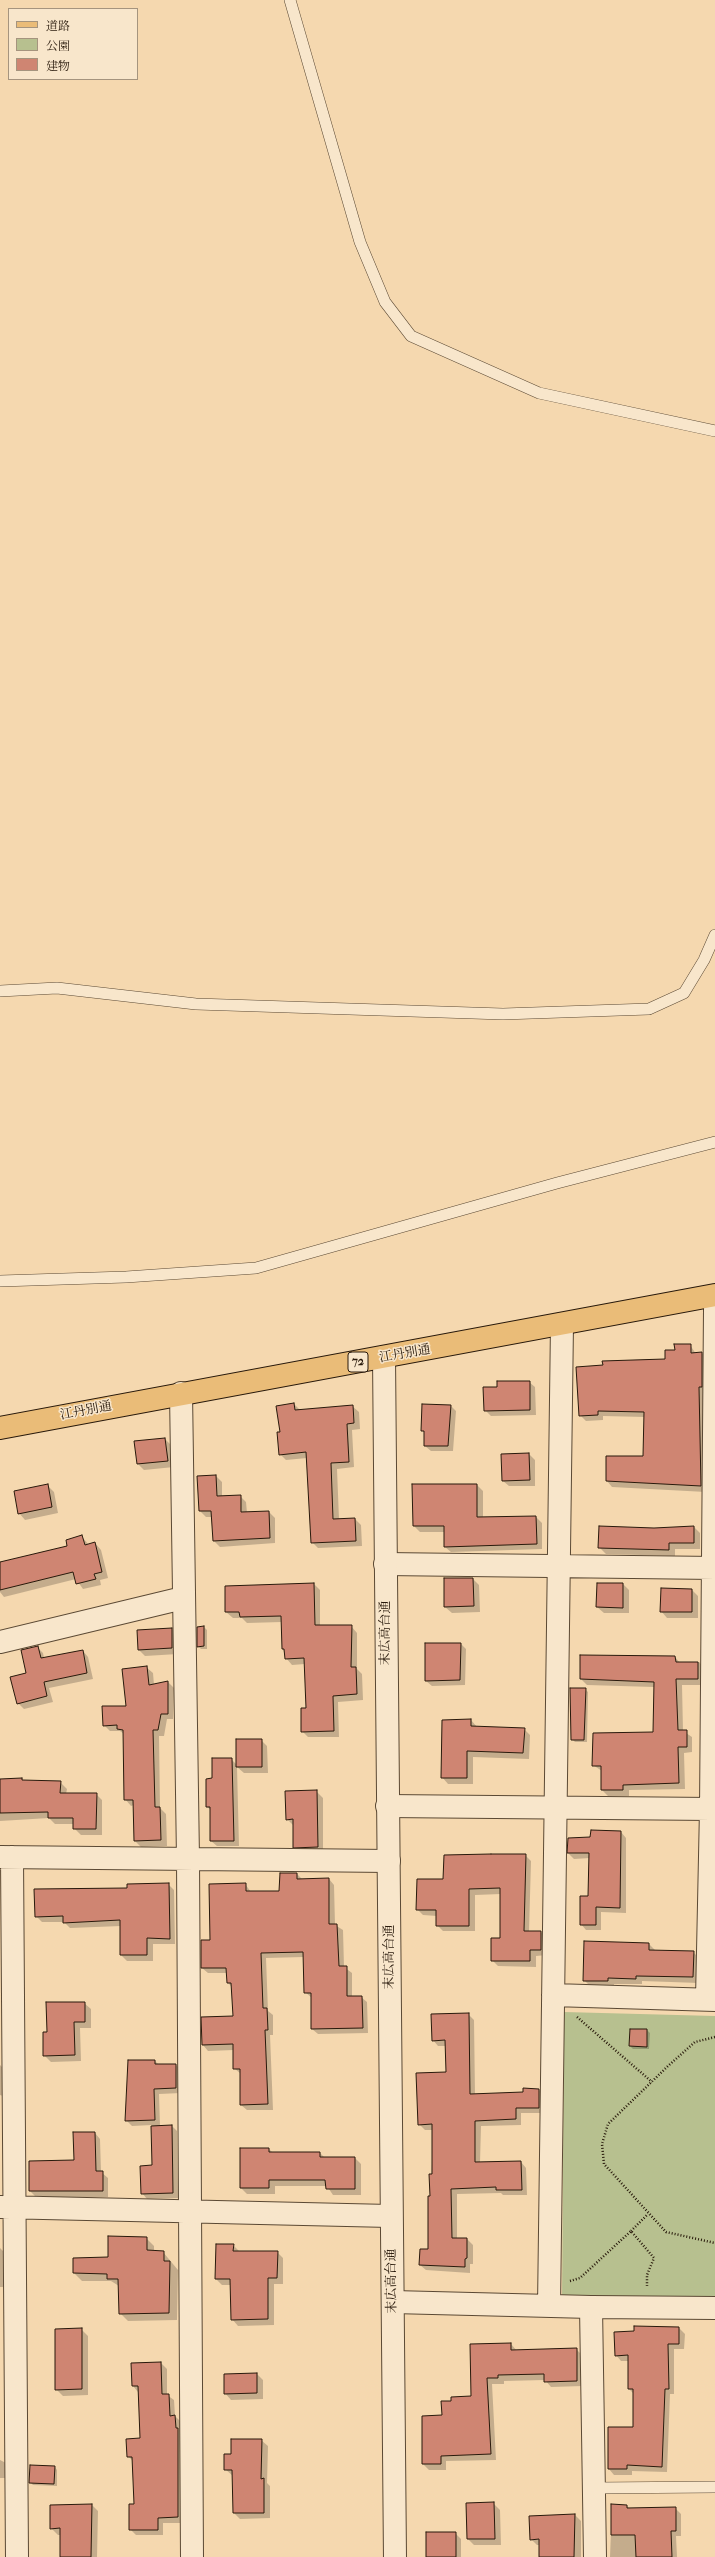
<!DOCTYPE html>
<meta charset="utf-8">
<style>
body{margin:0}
#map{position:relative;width:715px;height:2557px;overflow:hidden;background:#f5d8af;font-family:"IM FELL French Canon","Noto Serif JP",serif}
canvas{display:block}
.legend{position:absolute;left:8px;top:8px;width:130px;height:72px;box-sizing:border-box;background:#f8e6cb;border:1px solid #a5947e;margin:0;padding:5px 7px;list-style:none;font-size:12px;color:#28190b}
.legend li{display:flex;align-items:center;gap:8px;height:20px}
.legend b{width:20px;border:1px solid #a5947e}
</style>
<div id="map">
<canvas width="715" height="2557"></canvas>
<ul class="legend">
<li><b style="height:5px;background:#eabc78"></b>道路</li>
<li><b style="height:11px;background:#b7c08f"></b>公園</li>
<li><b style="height:11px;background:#cf8572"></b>建物</li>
</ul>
</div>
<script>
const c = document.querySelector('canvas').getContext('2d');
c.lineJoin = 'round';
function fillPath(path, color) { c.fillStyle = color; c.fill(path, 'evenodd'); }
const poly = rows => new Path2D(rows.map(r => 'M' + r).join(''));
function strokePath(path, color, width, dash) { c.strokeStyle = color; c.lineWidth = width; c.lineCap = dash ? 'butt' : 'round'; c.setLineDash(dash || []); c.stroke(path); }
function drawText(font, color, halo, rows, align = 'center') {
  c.font = font + ' "IM FELL French Canon","Noto Serif JP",serif'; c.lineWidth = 3; c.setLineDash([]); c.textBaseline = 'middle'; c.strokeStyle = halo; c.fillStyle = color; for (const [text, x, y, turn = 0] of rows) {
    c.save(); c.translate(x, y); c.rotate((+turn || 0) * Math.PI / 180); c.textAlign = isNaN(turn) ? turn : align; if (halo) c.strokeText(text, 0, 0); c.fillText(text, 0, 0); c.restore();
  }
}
fillPath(poly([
 [564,2012,715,2016,715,2307,562,2304]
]), '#b7c08f');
fillPath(poly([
 [690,1345,696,1354,702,1353,707,1359,706,1492,612,1487,607,1481,644,1457,645,1417,603,1416,603,1420,586,1421,580,1415,666,1360,676,1351],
 [529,1382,535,1387,536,1415,491,1416,485,1410,498,1388],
 [294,1404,300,1410,352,1406,359,1412,360,1429,352,1430,354,1467,337,1469,339,1519,355,1519,361,1525,362,1546,318,1548,312,1542,307,1458,286,1460,280,1454,281,1433],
 [451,1406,456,1411,453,1451,431,1451,425,1446,425,1433,422,1430],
 [165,1439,171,1445,174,1467,144,1470,138,1464,135,1442],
 [529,1454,535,1460,535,1486,509,1486,503,1481],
 [216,1476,222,1482,222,1496,240,1496,246,1502,247,1513,269,1512,275,1518,275,1543,220,1547,214,1541,213,1517,206,1517,200,1511,198,1477],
 [47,1485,54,1492,58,1513,25,1520,19,1513],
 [413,1485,477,1485,483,1491,483,1518,536,1517,542,1523,542,1549,451,1552,445,1547,445,1532,420,1532,414,1526],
 [694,1527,700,1533,700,1549,675,1549,675,1556,606,1554,599,1547,654,1529],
 [82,1537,89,1545,95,1543,101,1550,108,1578,100,1580,101,1585,83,1589,76,1579,4,1597,0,1592,0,1563,68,1547],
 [473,1579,479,1585,480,1612,452,1613,445,1607],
 [314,1584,320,1590,320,1626,351,1626,357,1633,357,1669,362,1674,363,1700,338,1702,339,1737,308,1737,302,1731,307,1709,305,1664,292,1665,286,1658,283,1649,282,1622,247,1623,242,1618,233,1618,226,1612,226,1587],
 [623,1584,629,1590,629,1613,604,1613,597,1607],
 [692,1590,698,1596,698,1618,667,1618,661,1611],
 [204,1627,207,1630,207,1649,201,1649,198,1646],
 [172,1629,178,1636,178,1654,145,1656,139,1650],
 [461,1644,466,1649,465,1685,432,1686,426,1681],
 [37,1647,43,1653,44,1658,83,1651,88,1657,93,1679,49,1688,53,1702,24,1709,18,1703],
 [675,1657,680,1663,699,1662,705,1668,705,1685,682,1685,683,1731,692,1737,692,1752,684,1753,685,1789,629,1790,629,1796,608,1796,602,1790,602,1771,593,1765,654,1733,654,1687,587,1685,581,1679],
 [146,1667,153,1673,154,1685,168,1682,174,1688,173,1719,167,1719,164,1736,159,1736,160,1808,166,1814,167,1846,141,1847,135,1841,134,1805,131,1806,125,1799,124,1734,120,1731,110,1731,104,1725,127,1707],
 [585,1689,588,1692,587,1742,575,1742,572,1739],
 [471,1720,477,1727,524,1729,530,1735,529,1759,473,1757,473,1784,448,1784,442,1777],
 [261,1740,267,1746,268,1773,244,1773,237,1767,239,1846,217,1846,211,1841,211,1810,207,1807,231,1759,237,1765],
 [21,1779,24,1781,60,1782,67,1789,66,1794,96,1794,102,1800,102,1835,81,1835,74,1828,74,1824,55,1824,49,1818,0,1821,0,1780],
 [316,1791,323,1798,323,1853,300,1853,294,1847,294,1826,287,1819],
 [621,1832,626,1838,626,1913,601,1912,601,1930,586,1930,581,1924,589,1897,590,1858,574,1859,568,1853,591,1838],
 [525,1855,531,1861,529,1932,541,1932,547,1938,547,1955,536,1956,536,1967,498,1966,492,1960,501,1939,501,1894,475,1895,475,1931,443,1931,437,1925,437,1916,423,1915,417,1909,444,1880],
 [297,1874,303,1880,329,1879,334,1885,335,1925,343,1930,344,1967,352,1973,352,1997,361,1997,367,2002,368,2033,318,2034,312,2029,312,1998,305,1992,304,1957,266,1958,268,2011,273,2015,273,2035,270,2035,273,2110,247,2110,241,2105,241,2074,234,2068,234,2050,208,2051,203,2045,234,2017,232,1987,228,1983,228,1973,208,1973,202,1968,211,1941,245,1884,251,1892,280,1892],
 [168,1884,174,1890,175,1944,153,1944,153,1961,127,1961,121,1955,121,1926,70,1928,64,1922,42,1922,36,1916,128,1889],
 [649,1944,655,1950,693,1952,700,1959,699,1983,642,1981,642,1984,614,1984,614,1987,591,1987,584,1980],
 [84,2003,91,2009,91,2028,80,2028,81,2061,51,2062,44,2055,48,2033],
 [468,2014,474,2020,475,2095,524,2093,539,2090,545,2095,545,2113,521,2113,521,2125,481,2126,480,2163,521,2162,526,2168,527,2195,503,2195,501,2193,457,2194,457,2239,467,2239,473,2245,473,2264,470,2264,470,2273,426,2270,420,2265,429,2250,433,2130,425,2130,419,2124,447,2073,446,2046,438,2046,433,2040],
 [647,2030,650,2033,649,2049,633,2049,630,2046],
 [155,2061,159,2065,176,2065,181,2070,181,2093,159,2094,160,2126,172,2126,177,2131,178,2198,147,2199,142,2193,153,2166,152,2125,132,2126,126,2120],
 [0,2065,2,2067,3,2096,0,2095],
 [95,2133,100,2139,101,2172,108,2178,108,2197,36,2197,30,2191,75,2161],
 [241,2149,269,2149,273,2153,320,2153,325,2158,355,2158,361,2164,361,2195,333,2195,327,2186,275,2186,275,2194,247,2194,241,2188],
 [146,2238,154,2246,154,2252,163,2252,178,2270,177,2320,128,2321,120,2313,119,2286,111,2281,82,2281,74,2273,74,2258,109,2258],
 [233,2245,240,2252,277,2252,283,2258,283,2284,274,2284,274,2325,238,2326,232,2319,231,2285,222,2285,216,2279],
 [0,2248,6,2254,6,2287,0,2287],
 [679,2328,685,2334,684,2349,674,2349,674,2394,670,2394,667,2472,632,2471,632,2475,614,2475,609,2469,609,2428,634,2428,634,2394,629,2389,629,2361,621,2361,616,2355],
 [81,2329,88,2336,88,2395,63,2396,56,2389],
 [511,2344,517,2351,576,2349,582,2355,583,2386,551,2387,545,2380,504,2381,504,2384,492,2384,496,2460,446,2461,446,2470,429,2470,423,2464,443,2416,472,2397],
 [161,2363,167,2369,167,2395,174,2400,175,2416,181,2422,184,2523,163,2523,163,2535,136,2535,130,2529,135,2505,133,2461,128,2456,141,2439,138,2392,133,2386],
 [257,2374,263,2380,263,2399,231,2400,225,2393],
 [261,2440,268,2446,267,2483,270,2486,270,2518,240,2519,234,2513,233,2476,225,2469,232,2455],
 [0,2460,6,2463,6,2478,0,2478],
 [55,2467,57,2470,57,2486,33,2485,30,2482],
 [493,2503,500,2510,501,2545,474,2545,468,2539],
 [92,2505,98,2511,97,2557,62,2557,61,2535,58,2535,51,2528],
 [612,2506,627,2506,630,2509,675,2508,681,2514,681,2536,676,2536,677,2557,610,2557],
 [575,2515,581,2521,581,2557,540,2557,540,2545,537,2545,531,2539],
 [455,2533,461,2539,461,2557,427,2557]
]), '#0003');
const building = poly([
 [674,1344,691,1344,691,1353,702,1352,702,1387,699,1387,701,1486,606,1481,606,1456,643,1456,644,1412,598,1411,598,1415,579,1416,576,1367,603,1365,602,1361,665,1359,665,1350,675,1350,674,1344],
 [497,1381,530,1381,530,1410,484,1411,483,1387,497,1387,497,1381],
 [294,1403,295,1410,353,1405,354,1423,347,1424,349,1462,331,1463,333,1519,355,1518,356,1541,311,1543,306,1452,279,1455,277,1432,280,1432,276,1406,294,1403],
 [422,1404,451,1405,448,1446,424,1446,424,1431,421,1431,422,1404],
 [165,1438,168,1461,137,1464,134,1441,165,1438],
 [529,1453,530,1480,502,1481,501,1454,529,1453],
 [216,1475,217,1496,241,1495,241,1512,269,1511,270,1538,213,1541,211,1511,199,1511,197,1476,216,1475],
 [48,1484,52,1507,18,1514,14,1491,48,1484],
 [412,1484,477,1484,477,1517,536,1516,537,1544,444,1547,444,1526,413,1526,412,1484],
 [599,1526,654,1528,694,1526,694,1543,669,1543,669,1550,598,1548,599,1526],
 [82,1535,85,1545,95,1542,102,1572,94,1574,96,1579,76,1584,73,1572,0,1590,0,1562,67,1546,66,1540,82,1535],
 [444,1578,473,1578,474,1606,444,1607,444,1578],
 [314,1583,315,1625,352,1625,351,1667,356,1667,357,1694,333,1696,334,1731,301,1732,301,1708,306,1708,304,1658,285,1659,284,1649,282,1649,281,1616,240,1617,239,1612,225,1612,225,1586,314,1583],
 [597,1583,623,1583,623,1608,596,1607,597,1583],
 [661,1588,692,1589,692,1612,660,1612,661,1588],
 [204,1626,204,1646,197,1647,197,1627,204,1626],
 [172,1628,172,1648,138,1650,137,1630,172,1628],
 [425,1643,461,1643,460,1680,425,1681,425,1643],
 [38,1646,41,1658,83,1650,87,1673,44,1682,47,1696,17,1704,10,1677,26,1673,21,1650,38,1646],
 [580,1655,675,1656,676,1662,698,1662,698,1679,676,1679,678,1730,687,1730,687,1747,678,1747,679,1783,623,1785,623,1790,601,1790,601,1766,592,1766,593,1733,653,1732,654,1682,580,1679,580,1655],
 [147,1666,149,1685,168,1681,168,1714,161,1714,158,1730,153,1730,155,1807,160,1807,161,1840,134,1841,133,1800,124,1800,123,1730,117,1729,117,1725,103,1726,102,1706,126,1706,122,1669,147,1666],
 [570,1688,586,1688,584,1740,571,1740,570,1688],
 [471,1719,471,1726,525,1728,523,1753,467,1751,467,1778,441,1778,442,1720,471,1719],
 [236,1739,262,1739,262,1767,236,1767,236,1739],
 [212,1758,232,1758,234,1841,210,1841,210,1807,206,1807,206,1779,212,1778,212,1758],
 [22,1778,22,1780,61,1781,60,1793,97,1793,96,1829,73,1829,73,1818,48,1818,48,1812,0,1813,0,1779,22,1778],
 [317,1790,318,1847,293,1848,293,1819,286,1820,285,1791,317,1790],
 [591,1830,621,1831,620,1908,596,1907,596,1925,580,1925,580,1896,588,1896,589,1853,567,1853,568,1838,590,1837,591,1830],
 [491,1854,526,1854,524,1931,541,1931,541,1950,530,1950,530,1961,491,1961,491,1938,500,1938,500,1888,469,1889,469,1926,436,1926,436,1910,416,1910,417,1879,443,1879,444,1855,491,1854],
 [280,1873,297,1873,297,1879,329,1878,329,1924,337,1924,339,1966,347,1966,347,1996,362,1996,363,2028,311,2029,311,1993,304,1993,303,1952,261,1953,263,2008,267,2008,268,2030,265,2030,268,2104,240,2105,240,2069,233,2069,233,2044,202,2045,201,2017,233,2016,231,1983,227,1983,226,1968,201,1968,201,1940,210,1940,209,1884,246,1883,246,1891,279,1891,280,1873],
 [169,1883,170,1939,147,1938,147,1955,120,1955,120,1920,63,1923,63,1916,35,1917,34,1889,127,1888,127,1884,169,1883],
 [584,1941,649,1943,649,1950,694,1951,693,1977,636,1976,636,1979,608,1978,608,1981,583,1981,584,1941],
 [46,2002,85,2002,85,2022,74,2022,75,2055,43,2056,43,2032,47,2032,46,2002],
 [469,2013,470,2094,523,2092,523,2088,539,2089,539,2108,516,2108,516,2119,475,2121,475,2162,521,2161,522,2190,496,2190,496,2187,451,2189,452,2238,467,2238,467,2258,465,2259,465,2267,419,2265,420,2249,428,2249,428,2196,430,2196,429,2174,432,2174,432,2124,418,2125,416,2073,446,2072,445,2040,432,2041,431,2014,469,2013],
 [630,2029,647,2029,647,2047,629,2046,630,2029],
 [128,2060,155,2060,155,2064,176,2064,176,2088,154,2089,155,2120,125,2121,128,2060],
 [172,2125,173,2193,141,2194,140,2166,152,2165,151,2126,172,2125],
 [73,2132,95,2132,96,2171,103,2171,103,2191,29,2191,29,2161,74,2160,73,2132],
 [240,2148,269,2148,269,2152,320,2152,320,2157,355,2157,355,2189,326,2189,325,2180,269,2180,269,2188,240,2188,240,2148],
 [108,2236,147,2237,147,2250,164,2251,164,2261,170,2261,169,2313,119,2314,118,2279,107,2279,107,2274,73,2273,73,2258,108,2257,108,2236],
 [216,2244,234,2244,233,2251,278,2251,277,2278,268,2278,268,2319,231,2320,230,2279,215,2279,216,2244],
 [634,2326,679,2327,679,2344,668,2344,669,2389,665,2389,662,2467,627,2465,627,2469,608,2469,608,2427,633,2427,633,2389,628,2389,628,2355,615,2356,614,2332,634,2331,634,2326],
 [82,2328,82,2389,55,2390,55,2329,82,2328],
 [511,2343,511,2350,577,2348,577,2381,544,2382,544,2374,498,2375,498,2378,487,2378,491,2454,441,2456,441,2464,422,2464,422,2416,442,2415,441,2401,451,2401,451,2397,471,2396,470,2344,511,2343],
 [161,2362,162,2394,169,2394,170,2416,175,2415,176,2428,178,2428,178,2517,158,2518,158,2530,129,2530,129,2504,134,2504,132,2457,127,2457,126,2439,140,2438,138,2386,132,2386,131,2363,161,2362],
 [257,2373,257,2393,224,2394,224,2374,257,2373],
 [231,2439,262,2439,261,2479,264,2478,264,2513,233,2513,232,2470,224,2470,224,2454,231,2454,231,2439],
 [30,2465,55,2466,54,2484,29,2483,30,2465],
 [494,2502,495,2539,467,2539,466,2503,494,2502],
 [92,2504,91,2557,60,2557,60,2528,50,2529,50,2505,92,2504],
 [611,2504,627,2505,627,2508,676,2507,676,2531,671,2531,672,2557,636,2557,635,2535,611,2535,611,2504],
 [575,2514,574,2557,539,2557,539,2539,530,2540,529,2516,575,2514],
 [426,2532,456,2532,456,2557,426,2557,426,2532]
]);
fillPath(building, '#cf8572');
strokePath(building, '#28190b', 1);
const service = poly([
 [290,0,360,242,385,302,411,336,539,393,715,431],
 [0,991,57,988,196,1004,503,1014,649,1009,684,993,704,960,715,935],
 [0,1281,126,1277,256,1268,557,1183,715,1142],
 [594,2488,715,2487]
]);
const minor = poly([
 [181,1393,188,1859,192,2557],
 [385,1564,715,1568],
 [0,1642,183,1598],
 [387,1806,711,1809],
 [0,1857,389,1861],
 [12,1857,17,2557],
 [553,1995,715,2000],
 [707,1999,711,1809,715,1309],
 [0,2207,390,2216],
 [393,2302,591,2307,715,2308],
 [549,2306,562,1324],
 [591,2307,595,2557]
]);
const tertiary = poly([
 [384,1357,395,2557]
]);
const primary = poly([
 [0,1428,715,1295]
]);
strokePath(service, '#5b4934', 12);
strokePath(minor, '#5b4934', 24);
strokePath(tertiary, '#5b4934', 24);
strokePath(primary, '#28190b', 24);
strokePath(poly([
 [577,2017,652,2082],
 [715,2037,695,2042,668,2066,608,2124,602,2144,604,2164,666,2232,715,2243],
 [631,2231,648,2214],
 [570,2281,580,2278,631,2231,654,2258,647,2275,647,2286]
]), '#28190b', 2.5, [1, 2]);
strokePath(service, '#f8e6cb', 11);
strokePath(minor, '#f8e6cb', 22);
strokePath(tertiary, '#f8e6cb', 22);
strokePath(primary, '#eabc78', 22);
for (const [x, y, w] of [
 [358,1362,20]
]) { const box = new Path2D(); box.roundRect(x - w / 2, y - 10, w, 20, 3); c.fillStyle = '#f8e6cb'; c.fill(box); strokePath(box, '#28190b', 1); }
drawText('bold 12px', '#28190b', null, [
 ["72",358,1362]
]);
drawText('13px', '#28190b', '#f8e6cb', [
 ["江丹別通",405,1354,-10],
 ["江丹別通",86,1411,-11],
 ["末広高台通",386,1633,-90],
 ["末広高台通",390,1957,-90],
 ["末広高台通",392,2281,-91]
]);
</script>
